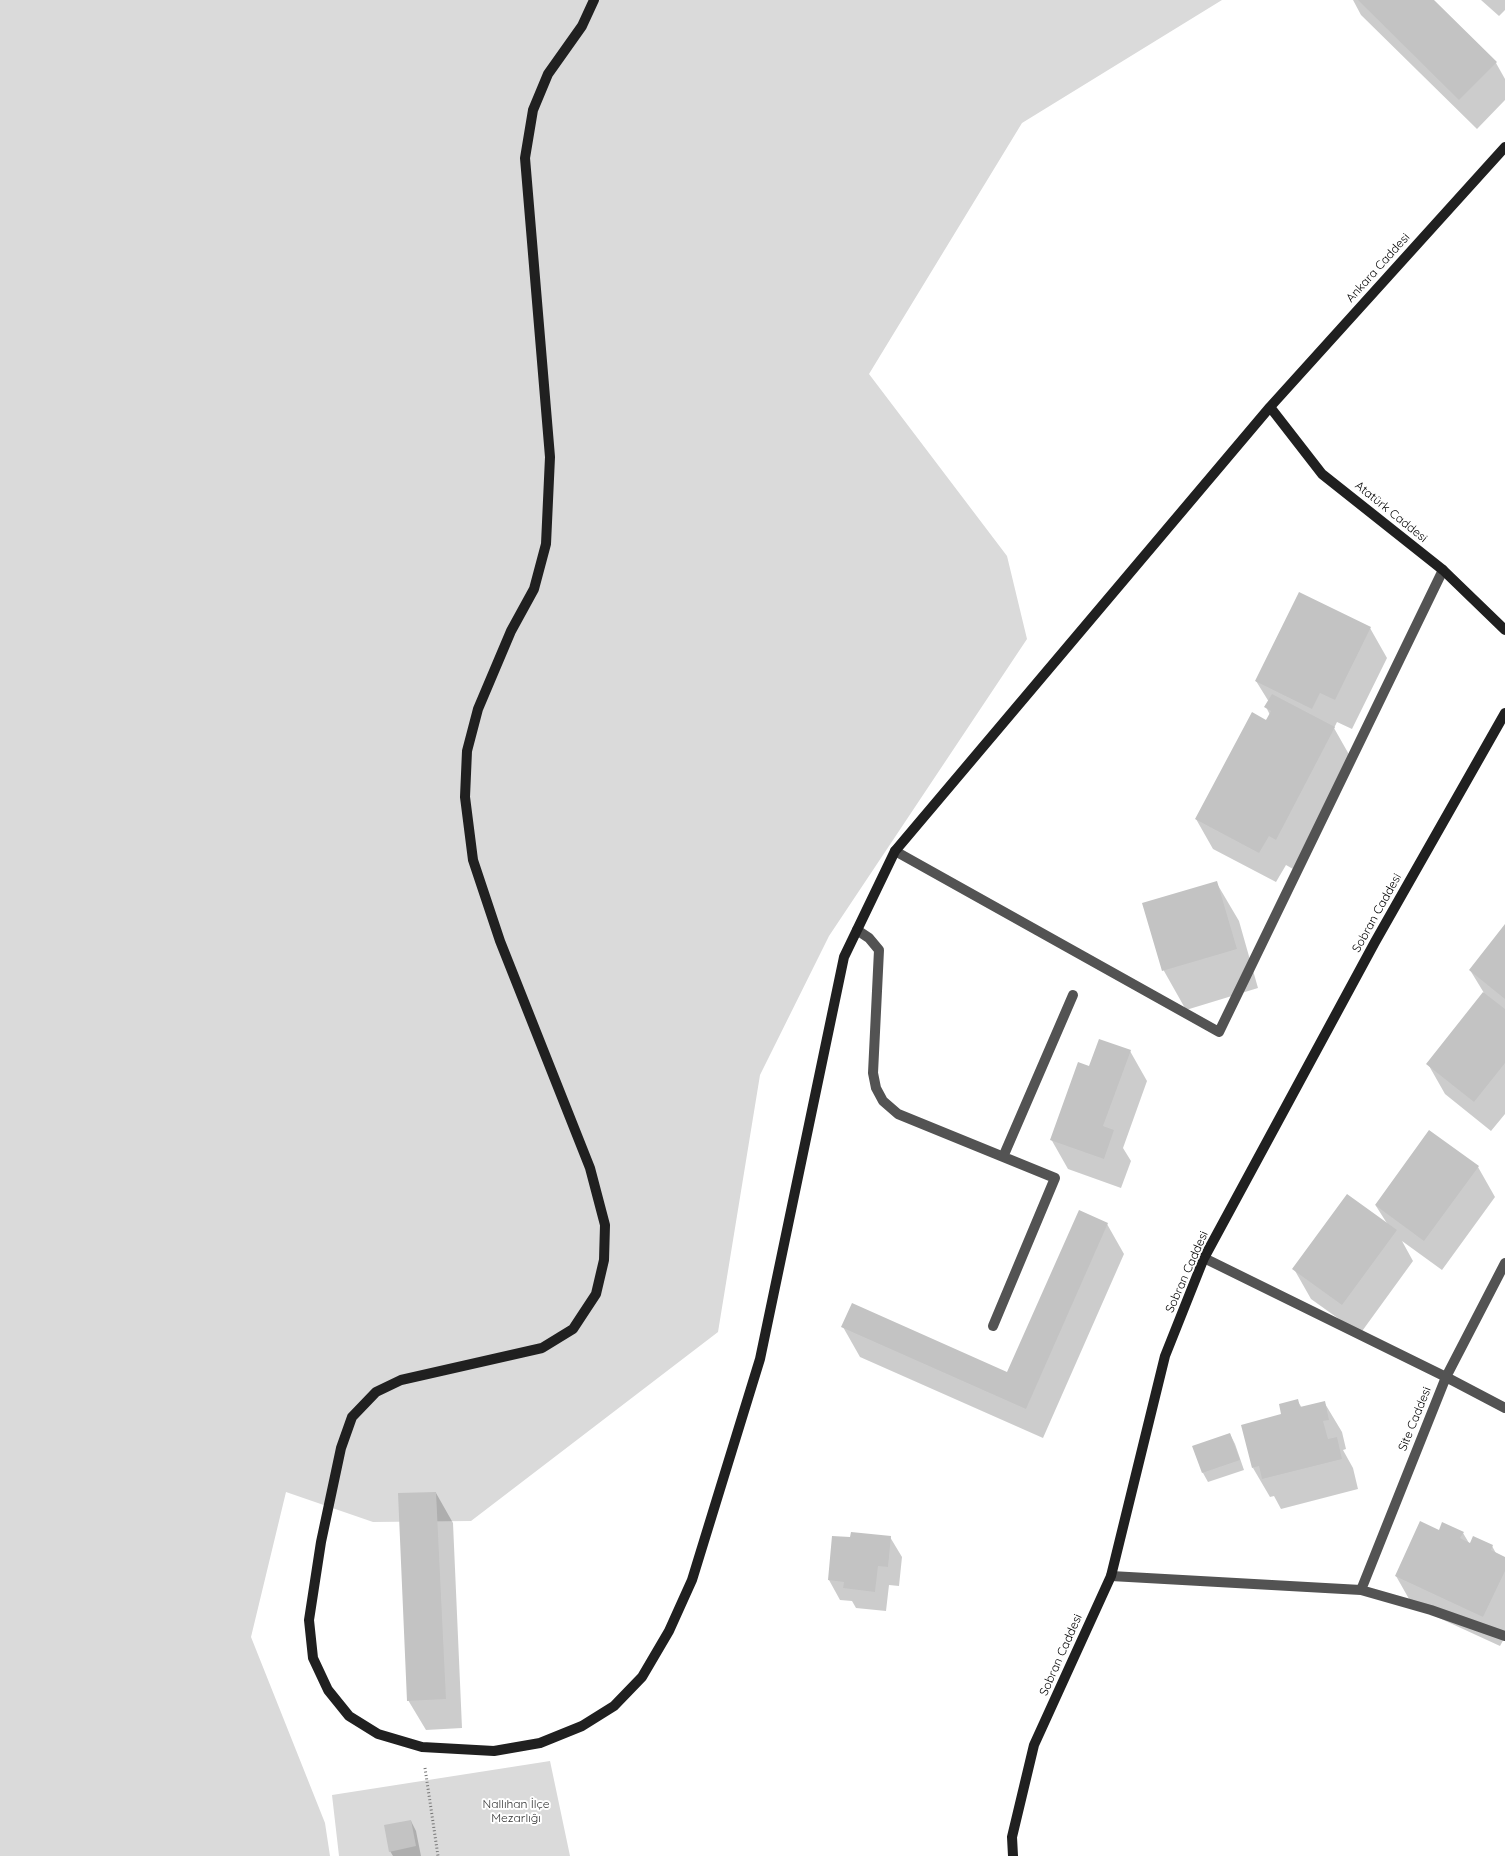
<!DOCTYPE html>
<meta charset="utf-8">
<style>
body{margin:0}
canvas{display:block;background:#fff}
</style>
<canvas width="1505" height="1856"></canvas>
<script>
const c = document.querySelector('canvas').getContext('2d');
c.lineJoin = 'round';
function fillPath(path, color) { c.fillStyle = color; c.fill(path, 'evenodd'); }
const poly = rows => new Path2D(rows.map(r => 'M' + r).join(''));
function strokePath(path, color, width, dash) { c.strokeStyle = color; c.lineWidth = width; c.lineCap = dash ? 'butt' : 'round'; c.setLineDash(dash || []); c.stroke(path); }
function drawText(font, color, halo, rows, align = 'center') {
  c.font = font + ' Quicksand,sans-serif'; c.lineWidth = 4; c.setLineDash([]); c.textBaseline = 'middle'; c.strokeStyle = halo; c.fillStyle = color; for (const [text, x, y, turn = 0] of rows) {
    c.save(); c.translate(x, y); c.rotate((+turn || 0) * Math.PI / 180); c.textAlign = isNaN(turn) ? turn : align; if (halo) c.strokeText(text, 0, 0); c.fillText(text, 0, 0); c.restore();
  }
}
fillPath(poly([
 [0,0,1222,0,1022,123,869,374,1007,556,1027,639,829,936,760,1075,718,1332,471,1521,373,1522,286,1492,251,1637,325,1823,330,1856,0,1856],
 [550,1761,570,1856,339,1856,332,1795]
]), '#dadada');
fillPath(poly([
 [1353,0,1432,0,1496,63,1505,79,1505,100,1477,129,1361,15],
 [1481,0,1505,0,1505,10,1499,16],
 [1370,628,1387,658,1352,729,1337,722,1334,728,1351,758,1293,869,1286,865,1276,882,1213,849,1196,819,1270,715,1266,707,1269,702,1256,681],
 [1216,882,1239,921,1258,988,1186,1010,1164,971,1144,904],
 [1505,926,1505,1114,1491,1131,1445,1094,1428,1064,1484,993,1470,970],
 [1130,1051,1147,1081,1123,1148,1131,1161,1121,1188,1068,1169,1051,1139,1089,1068],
 [1478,1167,1495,1197,1442,1270,1402,1241,1413,1261,1360,1334,1311,1299,1294,1269,1388,1225,1376,1206],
 [1107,1224,1124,1254,1043,1438,860,1357,843,1327,1008,1374],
 [1297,1400,1302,1408,1324,1402,1342,1432,1346,1449,1343,1450,1353,1468,1358,1489,1281,1509,1274,1496,1270,1497,1253,1468,1283,1415],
 [1230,1434,1235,1444,1244,1470,1208,1482,1203,1473,1194,1447],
 [436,1493,453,1523,462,1728,426,1730,408,1700],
 [1439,1531,1463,1533,1469,1543,1492,1546,1497,1555,1505,1559,1505,1637,1500,1646,1413,1606,1396,1576],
 [890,1537,902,1557,899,1586,889,1585,886,1611,856,1608,852,1601,840,1600,829,1580,851,1539],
 [411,1821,416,1831,421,1856,393,1856,390,1851]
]), '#0003');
fillPath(poly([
 [1358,0,1434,0,1497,62,1459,100],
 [1299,592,1371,627,1335,700,1320,693,1312,709,1255,681],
 [1272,694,1335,727,1276,840,1269,836,1259,853,1195,819,1252,712,1266,720,1271,711,1264,707],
 [1217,881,1237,949,1162,971,1142,903],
 [1505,924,1505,999,1469,970],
 [1483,992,1505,1009,1505,1063,1474,1102,1426,1064],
 [1099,1039,1131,1050,1103,1126,1114,1130,1104,1159,1050,1140,1078,1062,1089,1066],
 [1429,1130,1479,1166,1424,1241,1375,1205],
 [1347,1194,1397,1230,1342,1305,1292,1269],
 [1079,1210,1108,1223,1026,1409,841,1327,852,1303,1007,1372],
 [1298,1399,1300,1407,1325,1401,1329,1420,1323,1421,1328,1439,1337,1437,1342,1459,1262,1479,1259,1466,1252,1468,1241,1425,1281,1414,1279,1404],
 [1230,1433,1240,1460,1202,1473,1192,1446],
 [436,1492,446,1699,407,1701,398,1493],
 [1420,1521,1439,1530,1442,1522,1464,1532,1460,1538,1470,1543,1473,1536,1493,1545,1491,1550,1505,1557,1505,1571,1483,1617,1395,1576],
 [851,1532,891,1536,888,1567,878,1566,875,1592,843,1588,844,1582,828,1580,832,1536,850,1537],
 [411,1820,416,1846,389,1852,384,1825]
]), '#c3c3c3');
strokePath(poly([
 [425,1768,438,1856]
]), '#757575', 3, [1, 2.5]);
strokePath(poly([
 [895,851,1219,1032,1443,570],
 [857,930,869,938,879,950,873,1073,876,1088,883,1101,898,1114,1055,1178,993,1326],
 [1003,1157,1073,995]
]), '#535353', 10);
strokePath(poly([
 [1204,1258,1446,1377,1505,1408],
 [1111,1576,1361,1590,1431,1610,1505,1636],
 [1361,1590,1446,1377,1505,1263]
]), '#535353', 10);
strokePath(poly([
 [594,0,582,26,548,74,533,110,525,158,550,457,546,544,534,589,511,631,478,709,467,751,465,797,473,860,500,941,590,1168,605,1225,604,1260,596,1294,573,1329,542,1348,401,1380,376,1392,352,1417,341,1448,321,1542,309,1620,313,1658,328,1690,349,1716,378,1734,422,1747,494,1751,540,1743,582,1726,614,1706,642,1677,669,1631,692,1580,760,1359,844,957,895,851,1270,407,1505,147],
 [1270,407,1322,474,1443,570,1505,630],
 [1013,1856,1012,1837,1034,1745,1111,1576,1165,1356,1204,1258,1375,942,1505,713]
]), '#202020', 10);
drawText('12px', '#000', '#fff', [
 ["Ankara Caddesi",1378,268,-48],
 ["Atatürk Caddesi",1391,512,39],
 ["Sobran Caddesi",1377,913,-61],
 ["Sobran Caddesi",1187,1272,-66],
 ["Site Caddesi",1415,1419,-68],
 ["Sobran Caddesi",1061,1655,-66]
]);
drawText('12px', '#313131', '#fff', [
 ["Nallıhan İlçe",516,1804],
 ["Mezarlığı",516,1818]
]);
</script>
